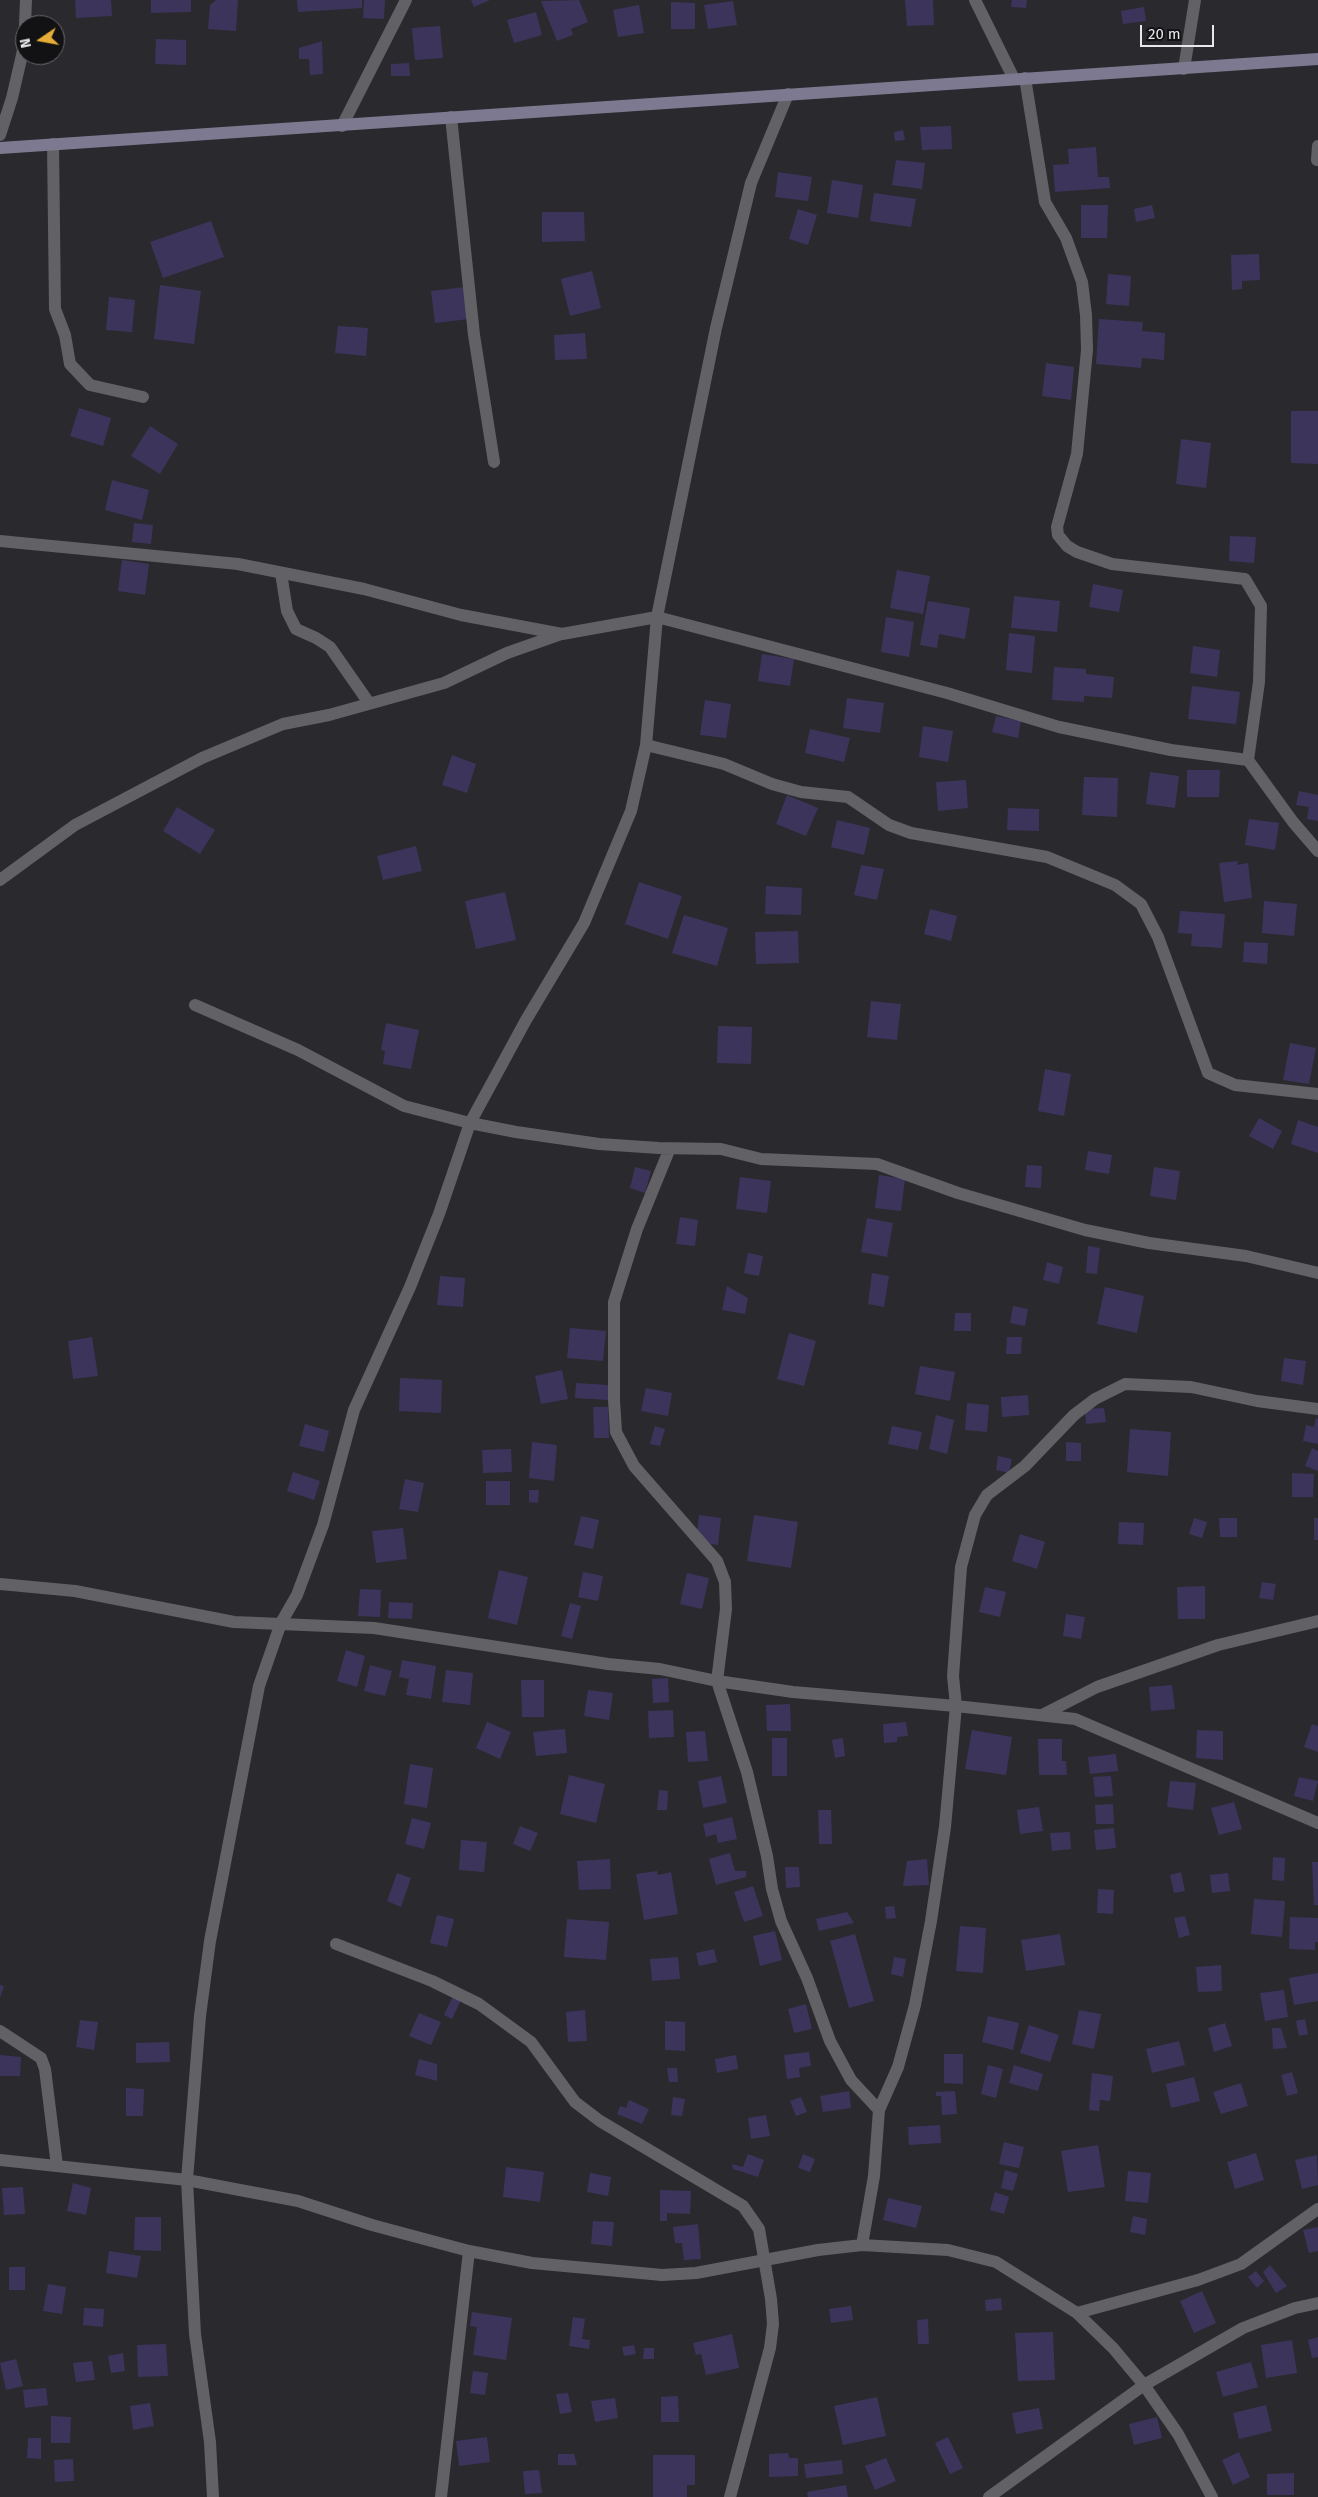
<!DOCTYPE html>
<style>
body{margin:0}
#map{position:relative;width:1318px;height:2497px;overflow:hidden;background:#2a292d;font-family:"Fira Sans",sans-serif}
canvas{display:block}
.north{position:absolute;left:15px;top:15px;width:50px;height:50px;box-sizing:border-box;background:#121214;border:1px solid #68686a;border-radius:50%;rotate:258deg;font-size:14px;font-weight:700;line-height:20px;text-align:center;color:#e8e8eb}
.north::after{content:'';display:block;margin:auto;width:18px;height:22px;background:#e5ad35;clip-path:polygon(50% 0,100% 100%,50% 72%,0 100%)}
.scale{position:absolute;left:1140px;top:25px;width:74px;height:22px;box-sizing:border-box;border:2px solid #e8e8eb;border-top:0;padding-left:6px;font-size:15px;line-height:18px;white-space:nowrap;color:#e8e8eb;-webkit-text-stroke:4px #121214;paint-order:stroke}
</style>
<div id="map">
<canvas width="1318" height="2497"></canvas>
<div class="north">N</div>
<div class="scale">20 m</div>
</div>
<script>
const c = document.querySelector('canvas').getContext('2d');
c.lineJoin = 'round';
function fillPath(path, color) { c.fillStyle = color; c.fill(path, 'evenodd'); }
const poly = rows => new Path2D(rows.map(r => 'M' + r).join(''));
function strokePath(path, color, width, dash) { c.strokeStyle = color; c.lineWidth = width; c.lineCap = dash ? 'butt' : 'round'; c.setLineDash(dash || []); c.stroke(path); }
fillPath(poly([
 [75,0,111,0,112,16,76,18],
 [151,0,191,0,191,12,151,13],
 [216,0,238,0,236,31,208,29,210,5],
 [297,0,362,0,362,8,298,12],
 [364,0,385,0,384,19,363,18],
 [471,0,490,0,474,7],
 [579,0,588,22,571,29,573,35,557,41,541,1],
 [905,0,933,0,934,25,907,26],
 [1012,0,1027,0,1026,8,1011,7],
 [733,1,737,25,708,29,704,5],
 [671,2,695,3,695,29,671,29],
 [639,5,644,33,618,37,613,10],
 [1144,7,1146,21,1123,24,1121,11],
 [536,12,542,35,514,43,507,20],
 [440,26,443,58,415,60,412,28],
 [156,39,186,40,186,65,155,64],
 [322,41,323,74,310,75,309,59,299,59,299,48],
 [409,63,410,76,391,76,391,64],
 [951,126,952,149,922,150,920,127],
 [903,130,905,140,895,141,894,132],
 [1096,147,1098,177,1109,177,1110,188,1055,192,1053,165,1069,164,1068,149],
 [896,160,925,163,922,189,892,185],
 [778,172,812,177,808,201,775,197],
 [832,180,863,185,858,218,827,213],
 [874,193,916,199,911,227,870,221],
 [1081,205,1108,205,1107,238,1081,238],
 [1152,205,1155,218,1136,222,1134,209],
 [798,209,817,215,808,245,789,239],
 [542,212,584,212,585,241,542,242],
 [211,221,224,257,163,278,150,242],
 [1259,254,1260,280,1242,281,1242,289,1232,290,1231,255],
 [592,271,601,308,570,316,561,279],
 [1108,274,1131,276,1129,306,1106,304],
 [160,285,201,291,194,344,154,339],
 [465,287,469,319,435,323,431,291],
 [109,297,135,300,132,332,106,330],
 [1099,319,1143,322,1142,331,1165,333,1164,360,1142,358,1141,368,1096,364],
 [338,326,368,328,366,356,335,353],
 [585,333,587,359,555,360,554,335],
 [1046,363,1074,367,1071,400,1042,396],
 [79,408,111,418,103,446,70,436],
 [1291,411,1318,411,1318,464,1291,463],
 [150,426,178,444,160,474,131,456],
 [1181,439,1211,443,1206,488,1176,484],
 [112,480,149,490,142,520,105,510],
 [134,523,153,525,151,544,132,542],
 [1230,536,1256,537,1254,563,1229,561],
 [122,560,149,564,145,595,118,591],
 [897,570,930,576,923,614,890,608],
 [1093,584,1123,590,1119,612,1089,607],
 [1014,596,1060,601,1057,632,1011,628],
 [928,601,970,608,965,639,939,634,937,648,920,645],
 [886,617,914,622,909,657,881,652],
 [1009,633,1035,636,1032,673,1006,670],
 [1193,646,1220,650,1217,677,1190,673],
 [762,654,794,659,790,686,758,681],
 [1054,667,1086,669,1086,674,1114,677,1112,698,1084,696,1084,702,1052,700],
 [1192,686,1240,692,1236,724,1188,719],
 [847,698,884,703,880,733,843,728],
 [705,700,731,704,726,738,700,735],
 [996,716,1021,721,1018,738,992,732],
 [923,726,953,731,948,762,919,757],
 [810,729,850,738,844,762,805,753],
 [452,755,476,764,467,793,442,785],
 [1187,770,1220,770,1219,797,1187,797],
 [1150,772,1179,776,1175,808,1146,804],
 [1084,777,1118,778,1117,817,1082,815],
 [966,780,968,808,938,811,936,782],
 [1299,791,1318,795,1318,821,1307,819,1309,807,1296,805],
 [787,795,818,808,806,836,776,824],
 [177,807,215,830,200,854,163,831],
 [1008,808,1039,809,1039,831,1007,830],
 [1249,819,1279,823,1275,850,1245,845],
 [837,820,870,828,864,855,831,847],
 [416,846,422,871,383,880,377,856],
 [1238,861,1237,865,1248,863,1252,898,1224,902,1219,863],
 [861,865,884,869,877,900,854,895],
 [639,882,682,896,668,939,625,924],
 [766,886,802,888,801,915,765,914],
 [505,892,516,940,476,949,465,901],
 [1264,901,1297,904,1294,936,1262,933],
 [930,909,957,916,951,941,924,934],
 [1180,911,1225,914,1222,948,1191,946,1192,934,1178,933],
 [684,915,728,928,717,966,672,953],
 [798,931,799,963,756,964,755,932],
 [1244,942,1268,943,1267,964,1243,962],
 [871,1001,901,1004,897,1040,867,1037],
 [386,1023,419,1030,411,1069,383,1064,385,1051,381,1050],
 [718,1026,752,1027,751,1064,717,1063],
 [1290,1043,1316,1048,1309,1084,1283,1080],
 [1045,1069,1071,1074,1064,1116,1038,1111],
 [1259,1118,1282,1131,1273,1149,1249,1136],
 [1298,1120,1318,1127,1318,1153,1291,1144],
 [1088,1151,1112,1155,1109,1174,1085,1170],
 [1027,1165,1042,1166,1041,1188,1025,1187],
 [635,1167,651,1171,645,1193,630,1188],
 [1154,1167,1180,1171,1176,1200,1150,1196],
 [879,1175,905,1179,901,1211,875,1208],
 [740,1177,771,1181,767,1213,736,1209],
 [680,1217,698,1220,695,1246,676,1244],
 [867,1218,893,1223,887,1257,861,1252],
 [1088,1246,1100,1248,1097,1274,1086,1273],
 [748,1253,763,1256,759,1276,744,1273],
 [1047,1262,1063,1267,1059,1284,1043,1280],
 [872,1273,889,1276,884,1307,868,1304],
 [440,1276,465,1278,463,1307,437,1305],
 [727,1286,748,1298,745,1314,722,1310],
 [1105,1287,1144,1296,1137,1333,1097,1324],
 [1013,1306,1028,1309,1025,1326,1010,1323],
 [955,1313,971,1313,971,1331,954,1331],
 [570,1328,606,1331,603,1361,567,1358],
 [789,1333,816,1341,804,1386,777,1379],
 [92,1337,98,1376,73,1379,68,1341],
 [1007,1337,1022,1337,1021,1354,1006,1354],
 [1284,1358,1306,1361,1303,1385,1281,1381],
 [920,1366,955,1372,950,1401,915,1394],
 [562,1370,568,1399,541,1404,535,1376],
 [400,1378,442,1380,441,1413,399,1411],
 [576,1383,609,1385,608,1400,575,1398],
 [646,1388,672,1393,668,1416,641,1411],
 [1028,1395,1029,1415,1002,1417,1001,1397],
 [967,1403,989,1405,987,1432,965,1430],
 [593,1407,608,1407,609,1438,594,1438],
 [1104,1408,1106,1422,1086,1424,1085,1409],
 [936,1415,954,1420,947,1454,929,1449],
 [1316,1418,1318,1419,1318,1444,1303,1441,1306,1425,1314,1427],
 [305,1424,329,1431,324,1452,299,1446],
 [655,1426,665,1429,660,1446,650,1444],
 [892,1426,922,1432,918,1450,888,1444],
 [1130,1429,1171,1432,1168,1476,1127,1472],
 [532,1442,557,1445,554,1481,529,1478],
 [1066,1442,1081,1443,1081,1461,1066,1461],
 [1312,1448,1318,1451,1318,1471,1305,1466],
 [511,1449,512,1472,483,1473,482,1450],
 [998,1456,1012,1459,1009,1473,996,1470],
 [293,1472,320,1481,314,1500,287,1491],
 [1292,1473,1314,1474,1313,1497,1292,1497],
 [405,1479,424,1483,418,1512,399,1509],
 [486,1481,510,1481,510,1505,486,1505],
 [529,1490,539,1490,538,1503,529,1502],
 [699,1515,721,1518,718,1545,696,1542],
 [754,1515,798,1522,791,1568,747,1561],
 [581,1516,599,1520,593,1549,574,1545],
 [1194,1518,1207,1522,1202,1538,1189,1534],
 [1219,1518,1237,1518,1237,1537,1220,1537],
 [1314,1518,1318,1518,1318,1540,1314,1540],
 [1119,1522,1144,1523,1143,1545,1118,1544],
 [403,1528,407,1559,376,1563,372,1531],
 [1020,1534,1045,1542,1037,1569,1012,1561],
 [499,1570,528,1577,517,1625,488,1618],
 [583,1572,603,1576,598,1601,578,1597],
 [687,1573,709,1578,702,1609,680,1604],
 [1262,1582,1276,1584,1273,1600,1259,1598],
 [1205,1586,1205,1619,1178,1619,1177,1587],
 [985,1587,1006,1592,1000,1617,979,1612],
 [360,1589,381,1590,380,1617,358,1616],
 [389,1602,413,1603,412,1619,388,1618],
 [570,1603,581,1606,572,1639,561,1636],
 [1066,1614,1085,1617,1081,1639,1063,1636],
 [346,1650,365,1656,357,1687,337,1681],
 [402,1660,436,1666,431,1699,406,1695,409,1679,399,1677],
 [370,1665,392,1671,385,1696,364,1691],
 [446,1670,473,1673,470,1705,442,1702],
 [668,1678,669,1702,653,1703,652,1679],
 [521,1680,544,1680,544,1717,522,1717],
 [1172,1685,1175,1709,1151,1711,1149,1687],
 [588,1690,613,1693,609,1720,584,1716],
 [790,1704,791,1731,767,1731,766,1705],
 [673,1710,674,1737,649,1738,648,1711],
 [487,1722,511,1732,500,1759,476,1748],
 [906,1722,908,1736,897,1737,897,1742,884,1743,883,1724],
 [1312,1724,1318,1726,1318,1752,1304,1747],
 [565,1729,567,1753,536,1756,533,1732],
 [972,1730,1012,1737,1006,1775,965,1769],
 [1197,1730,1223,1731,1223,1760,1196,1758],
 [705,1731,708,1761,688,1762,686,1732],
 [772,1738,787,1738,787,1776,772,1776],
 [843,1738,845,1756,835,1758,832,1740],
 [1038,1739,1062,1739,1062,1761,1066,1761,1067,1775,1039,1775],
 [1116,1754,1118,1771,1090,1774,1088,1757],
 [410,1764,433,1768,427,1808,404,1804],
 [569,1775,605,1784,596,1823,560,1814],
 [721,1776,727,1803,703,1808,698,1781],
 [1111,1776,1113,1796,1095,1797,1093,1777],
 [1299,1777,1318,1781,1313,1801,1294,1796],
 [1170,1781,1196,1783,1193,1810,1167,1807],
 [659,1790,668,1791,667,1810,657,1810],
 [1234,1802,1242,1829,1219,1835,1211,1808],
 [1113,1804,1114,1824,1096,1824,1095,1805],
 [1039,1807,1043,1831,1020,1834,1017,1810],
 [818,1810,831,1810,832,1844,819,1844],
 [732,1817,737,1839,718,1843,716,1834,706,1837,703,1824],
 [412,1818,431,1823,424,1849,405,1844],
 [520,1826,538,1833,530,1851,513,1844],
 [1114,1828,1116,1848,1096,1850,1094,1830],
 [1070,1832,1071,1849,1052,1851,1050,1833],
 [461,1840,487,1842,484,1872,459,1870],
 [730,1853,735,1871,746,1871,746,1877,716,1885,709,1859],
 [1273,1857,1285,1858,1284,1881,1272,1880],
 [610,1859,611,1889,579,1890,577,1861],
 [927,1859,929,1885,903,1886,907,1861],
 [1312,1862,1318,1862,1318,1905,1314,1905],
 [785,1867,799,1867,800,1887,786,1888],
 [657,1871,658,1875,671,1872,678,1914,644,1920,636,1874],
 [1181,1872,1185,1891,1174,1893,1170,1875],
 [397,1873,411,1878,401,1907,387,1901],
 [1228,1873,1230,1891,1212,1893,1210,1875],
 [753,1886,763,1916,744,1922,734,1892],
 [1098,1889,1114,1890,1113,1914,1097,1913],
 [1254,1899,1285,1901,1282,1937,1251,1934],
 [894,1906,896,1918,886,1919,885,1907],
 [847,1912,854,1923,819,1931,816,1919],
 [437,1915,454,1919,447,1947,430,1943],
 [1185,1916,1190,1935,1179,1938,1174,1918],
 [1290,1917,1318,1918,1318,1942,1315,1942,1315,1950,1289,1949],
 [567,1919,609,1922,606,1960,564,1957],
 [960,1926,986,1928,983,1973,956,1971],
 [775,1931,782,1960,760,1966,753,1936],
 [855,1934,874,2001,849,2008,830,1941],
 [1060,1934,1065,1965,1026,1971,1021,1940],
 [714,1949,717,1962,699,1966,696,1953],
 [678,1957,680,1979,652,1981,650,1959],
 [894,1957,906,1959,903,1977,891,1974],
 [1221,1965,1222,1991,1198,1992,1196,1967],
 [1318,1973,1318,2001,1294,2005,1289,1978],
 [0,1985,4,1986,0,1998],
 [1284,1990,1288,2017,1265,2021,1260,1993],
 [453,1996,461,2000,452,2019,444,2015],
 [806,2004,812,2029,794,2033,788,2009],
 [585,2010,587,2041,568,2042,566,2012],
 [1079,2010,1101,2014,1094,2049,1072,2044],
 [419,2013,441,2022,431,2045,409,2036],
 [988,2016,1019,2023,1013,2050,982,2042],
 [1305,2019,1308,2034,1299,2036,1296,2021],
 [80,2020,98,2022,94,2050,76,2047],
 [665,2021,685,2022,685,2051,665,2050],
 [1225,2023,1232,2046,1214,2052,1208,2028],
 [1029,2025,1059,2035,1050,2062,1020,2053],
 [1272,2028,1281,2028,1287,2048,1273,2049],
 [1179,2041,1185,2065,1152,2073,1146,2049],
 [169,2042,170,2062,136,2063,136,2043],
 [809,2052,811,2066,799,2068,800,2077,787,2079,784,2055],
 [944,2054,963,2054,963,2084,944,2083],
 [0,2055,21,2057,20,2076,0,2076],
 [736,2055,738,2069,717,2073,715,2059],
 [419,2059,437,2064,437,2081,415,2075],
 [988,2065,1003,2069,996,2098,981,2094],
 [1014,2065,1043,2074,1038,2091,1009,2083],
 [667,2068,677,2068,678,2082,669,2082],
 [1292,2072,1298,2093,1287,2096,1281,2075],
 [1092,2073,1113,2076,1110,2101,1100,2100,1099,2111,1089,2110],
 [1194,2077,1200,2101,1171,2108,1166,2084],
 [1241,2083,1248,2106,1221,2114,1213,2092],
 [126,2088,144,2089,143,2116,126,2116],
 [849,2091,851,2108,823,2112,820,2096],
 [955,2091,957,2114,942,2115,941,2096,936,2096,936,2092],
 [673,2097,685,2099,682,2116,671,2115],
 [801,2097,807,2112,796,2116,790,2101],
 [629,2100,649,2109,642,2124,617,2114,620,2106,626,2108],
 [766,2115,770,2136,751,2139,748,2118],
 [940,2125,941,2143,909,2145,908,2127],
 [1004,2142,1024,2147,1019,2168,999,2164],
 [1098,2145,1105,2187,1068,2192,1061,2151],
 [1256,2153,1264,2180,1235,2189,1227,2162],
 [748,2154,764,2160,758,2177,733,2169,732,2164,743,2167],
 [803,2154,815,2159,810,2172,798,2168],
 [1317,2155,1318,2185,1302,2189,1295,2160],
 [506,2167,544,2172,540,2202,503,2197],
 [1005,2170,1018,2174,1013,2191,1001,2188],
 [1128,2171,1151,2173,1148,2203,1125,2201],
 [590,2173,611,2177,608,2196,587,2192],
 [73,2183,91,2188,86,2215,67,2211],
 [23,2187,25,2214,4,2215,2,2188],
 [660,2190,691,2191,690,2214,667,2213,667,2221,660,2221],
 [995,2192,1009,2197,1004,2214,990,2210],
 [888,2198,922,2206,916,2228,883,2220],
 [1133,2216,1147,2219,1145,2235,1130,2232],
 [135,2217,161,2217,161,2251,134,2250],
 [593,2221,614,2222,612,2246,591,2244],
 [698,2224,701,2259,684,2260,682,2243,675,2243,673,2227],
 [1318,2227,1318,2251,1309,2253,1303,2230],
 [109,2251,141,2256,137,2278,106,2273],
 [1270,2265,1287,2286,1276,2293,1263,2272],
 [9,2267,25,2267,25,2290,9,2290],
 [1256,2271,1264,2281,1257,2288,1248,2277],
 [48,2284,66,2287,62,2314,43,2311],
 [1202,2291,1216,2323,1194,2333,1180,2301],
 [1001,2298,1002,2310,986,2311,985,2300],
 [851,2306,853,2320,831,2323,829,2309],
 [84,2308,104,2309,103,2327,83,2325],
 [472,2312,512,2318,506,2360,473,2355,477,2327,470,2326],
 [573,2317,585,2319,582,2339,590,2340,589,2349,569,2346],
 [928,2319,929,2344,918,2344,917,2320],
 [1053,2332,1055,2380,1018,2381,1015,2333],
 [732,2334,739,2368,706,2375,701,2354,696,2355,693,2343],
 [1318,2337,1318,2357,1312,2358,1308,2340],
 [1292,2340,1297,2373,1266,2378,1261,2345],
 [166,2344,168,2376,138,2377,137,2345],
 [634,2345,636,2354,624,2356,622,2347],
 [644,2348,654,2348,654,2359,643,2359],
 [123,2353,125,2371,111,2373,108,2356],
 [16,2359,23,2386,6,2390,0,2363],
 [92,2361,95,2380,76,2382,73,2363],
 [1251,2362,1258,2387,1223,2397,1216,2372],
 [473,2371,488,2373,485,2395,470,2393],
 [46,2388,48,2405,25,2408,23,2390],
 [568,2393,572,2412,560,2414,556,2394],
 [678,2396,679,2422,661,2422,661,2397],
 [877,2397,886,2436,843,2445,834,2406],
 [615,2398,618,2418,595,2422,591,2401],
 [150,2403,154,2426,133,2430,130,2406],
 [1266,2405,1272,2431,1239,2439,1233,2413],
 [1039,2408,1043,2429,1016,2434,1012,2413],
 [51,2416,71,2417,70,2443,51,2443],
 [1157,2417,1162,2438,1134,2445,1129,2424],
 [487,2437,490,2462,459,2466,456,2441],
 [948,2437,963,2468,950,2474,935,2443],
 [28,2438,41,2438,41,2459,27,2458],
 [1239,2452,1250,2477,1233,2485,1222,2460],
 [788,2453,789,2458,798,2458,798,2476,769,2477,769,2454],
 [558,2454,574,2454,577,2465,558,2465],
 [653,2455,695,2455,695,2485,687,2485,687,2497,653,2497],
 [886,2458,896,2481,875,2490,865,2466],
 [73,2459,74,2481,55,2482,54,2460],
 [842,2460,843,2474,806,2478,804,2464],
 [539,2470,542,2493,525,2494,523,2471],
 [1294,2473,1294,2495,1267,2495,1267,2474],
 [846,2485,848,2497,808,2497,807,2492]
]), '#3d345c');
strokePath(poly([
 [975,0,1014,79],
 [25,25,26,0],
 [1184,69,1195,0],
 [1025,78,1045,202,1066,238,1082,282,1086,315,1087,350,1077,454,1057,527,1058,535,1067,546,1077,552,1112,564,1245,579,1261,606,1259,682,1248,760,1293,822,1318,851],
 [451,117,474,335,494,462],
 [342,126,406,0],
 [0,135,12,98,25,42],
 [53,144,55,309,65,335,70,364,90,385,143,397],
 [1317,160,1318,146],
 [0,541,238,564,364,589,461,615,562,634,657,617,947,693,1059,727,1171,750,1248,760],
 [281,573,287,611,296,629,316,638,330,647,369,703],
 [646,745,724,764,772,784,801,792,848,797,889,825,911,833,1047,857,1115,885,1141,904,1158,937,1208,1073,1235,1085,1318,1094],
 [0,880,75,825,202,758,283,724,329,715,444,683,507,653,561,634],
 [195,1005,298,1050,404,1106,470,1123,516,1132,599,1144,659,1148,721,1149,761,1159,877,1164,958,1193,1085,1230,1149,1243,1246,1256,1318,1273],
 [670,1148,637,1229,614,1302,614,1400,616,1432,634,1466,717,1561,725,1582,726,1609,717,1681,747,1772,767,1856,772,1889,781,1921,807,1978,830,2041,851,2080,879,2110],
 [0,1584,75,1591,234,1622,374,1628,608,1664,660,1669,717,1681,793,1692,956,1706,1075,1719,1318,1823],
 [1042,1715,1097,1687,1218,1645,1318,1621],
 [336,1944,432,1981,479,2004,531,2042,575,2102,600,2121,743,2206,759,2229,771,2299,773,2324,770,2348,730,2497],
 [0,2031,41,2058,45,2069,57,2166],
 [0,2160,187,2180,298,2201,372,2225,469,2251,532,2263,662,2275,696,2273,818,2250,862,2245,948,2250,996,2262,1077,2313,1113,2348,1144,2385,1178,2434,1212,2497],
 [862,2245,874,2176,879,2110,898,2067,915,2005,931,1921,945,1827,956,1706,953,1676,961,1567,975,1515,987,1495,1025,1466,1074,1415,1095,1399,1125,1384,1191,1387,1257,1401,1318,1409],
 [1077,2313,1198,2280,1241,2264,1318,2209],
 [213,2497,210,2442,195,2334,187,2180,200,2016,210,1941,259,1686,281,1623,297,1595,323,1525,354,1410,410,1287,439,1214,470,1123,526,1020,584,923,631,811,646,745,657,617,716,328,751,183,788,94],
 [441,2497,469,2251],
 [989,2497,1144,2385,1243,2328,1295,2308,1318,2303]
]), '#626266', 12);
strokePath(poly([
 [0,148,1318,59]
]), '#7d7991', 12);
</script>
